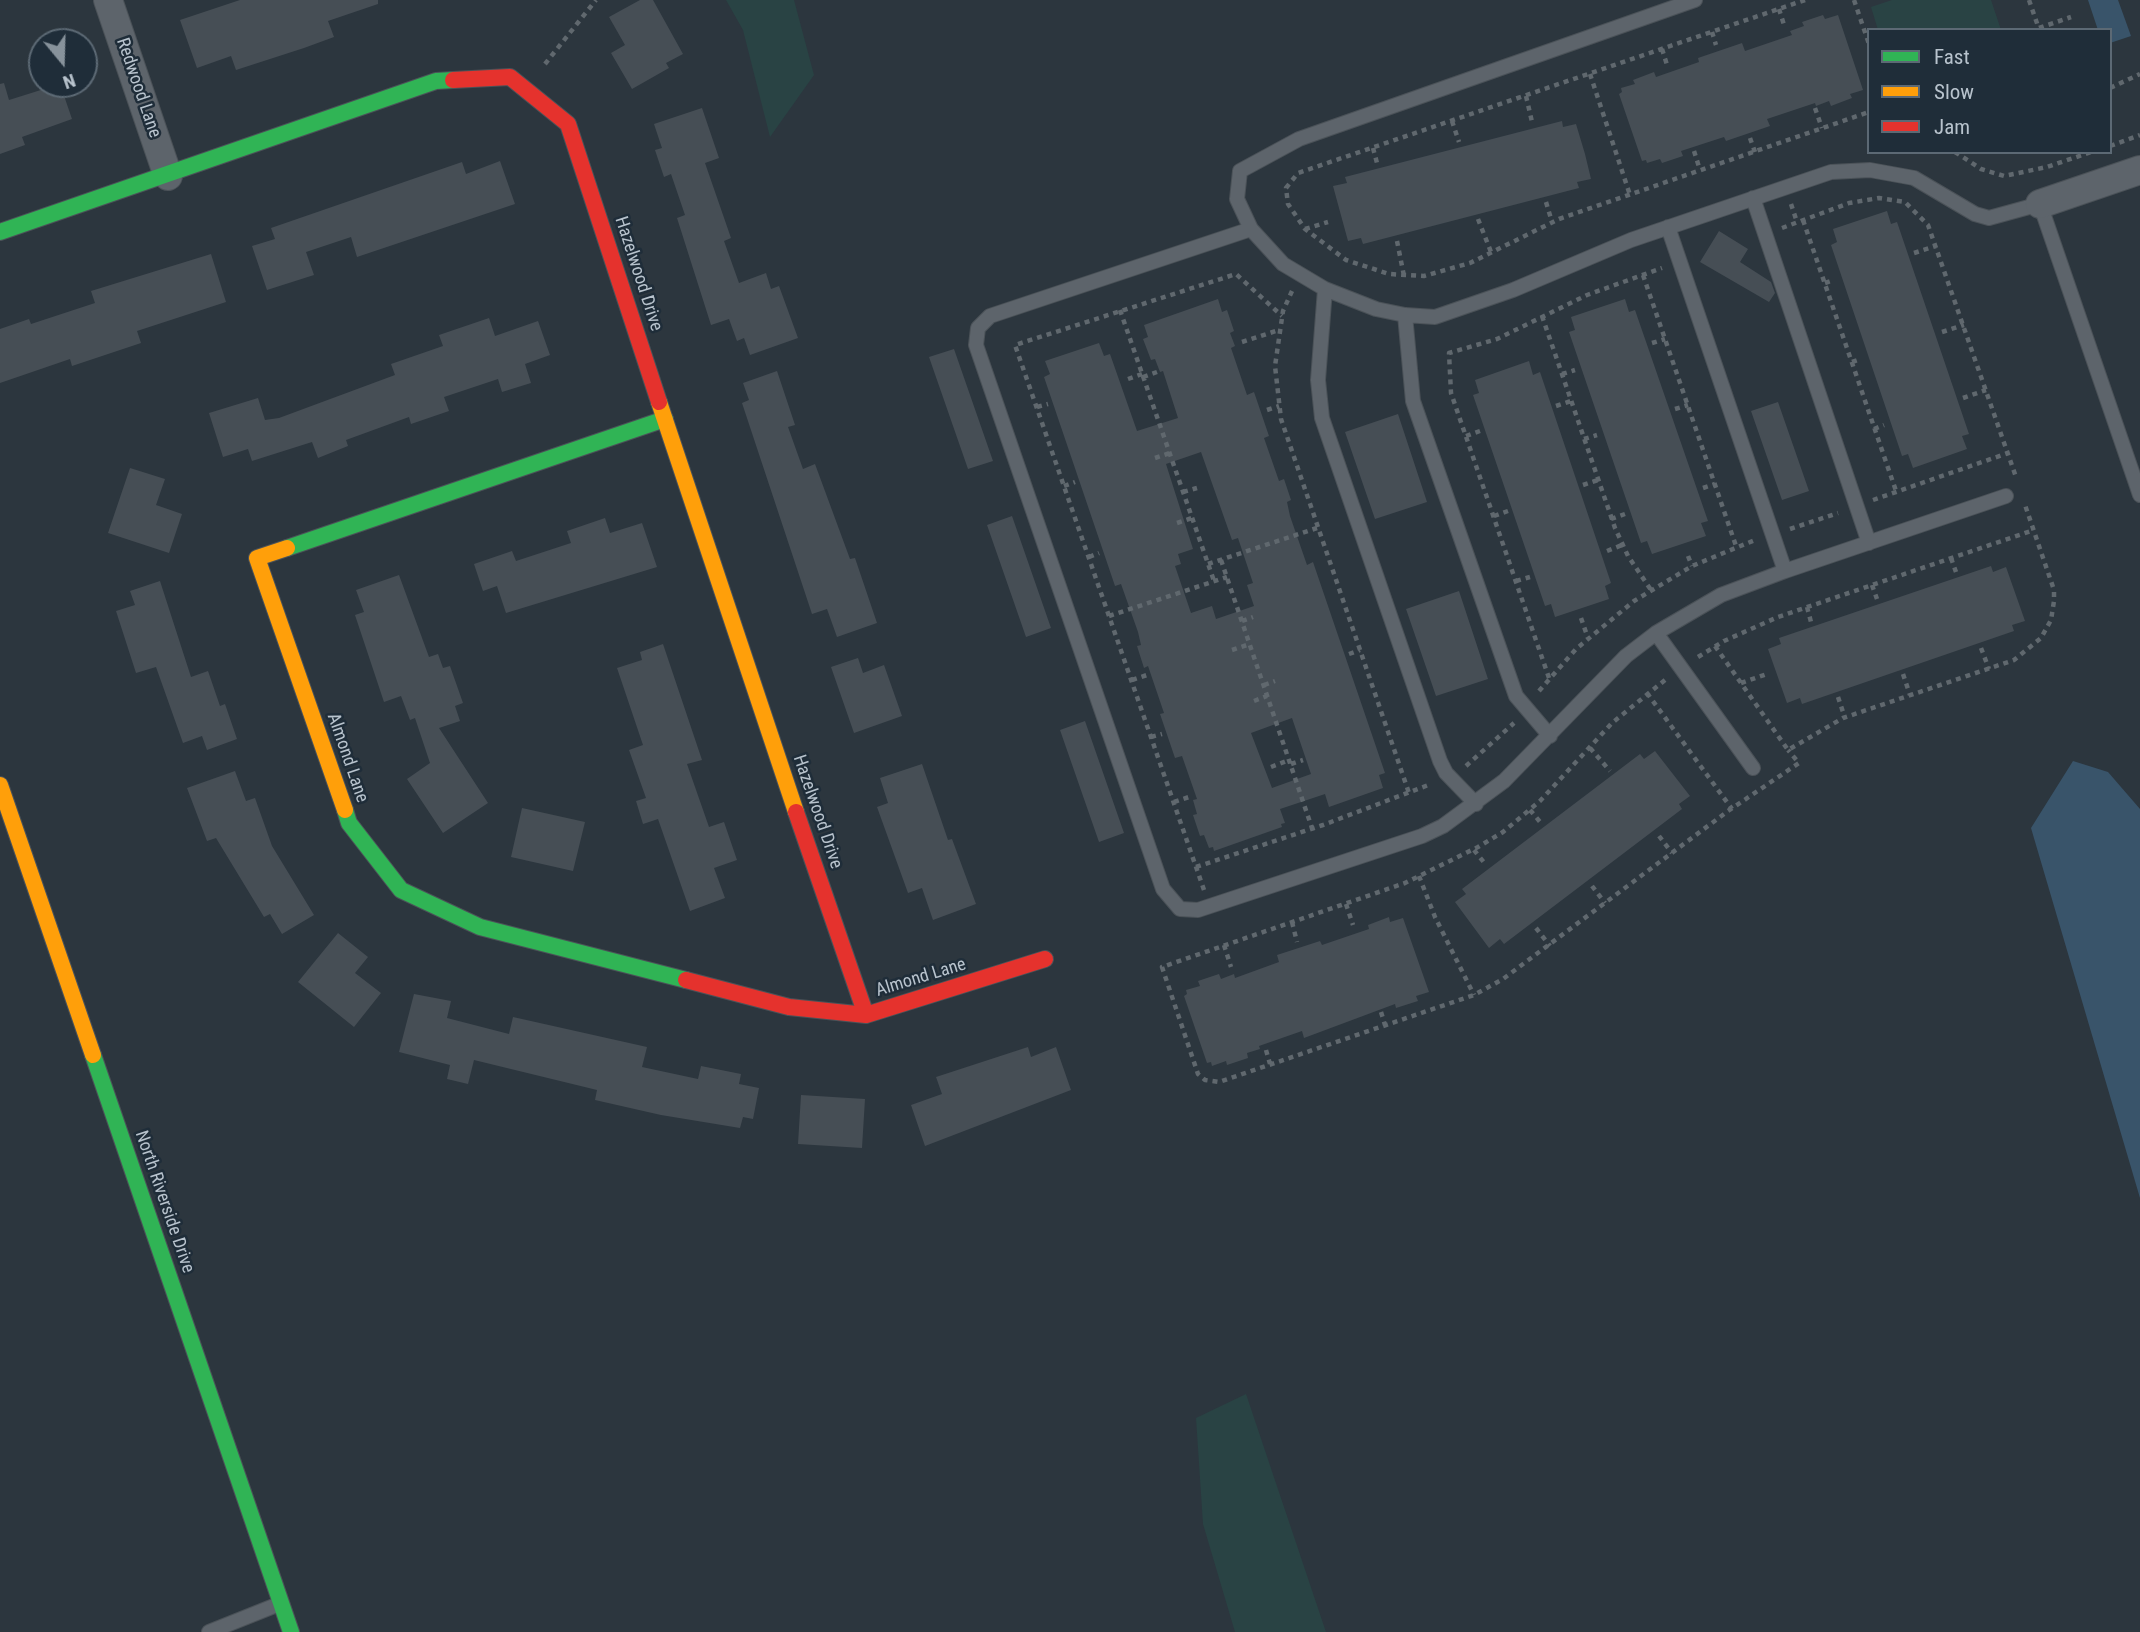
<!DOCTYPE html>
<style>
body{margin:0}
#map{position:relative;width:2140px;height:1632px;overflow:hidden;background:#2c363e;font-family:"Roboto Condensed",sans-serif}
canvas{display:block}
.legend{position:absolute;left:1867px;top:28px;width:245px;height:126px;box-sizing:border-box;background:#1f2d39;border:2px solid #5c6974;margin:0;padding:9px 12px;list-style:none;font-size:21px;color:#b8c3cd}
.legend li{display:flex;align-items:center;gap:14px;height:35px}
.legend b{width:35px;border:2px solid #5c6974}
.north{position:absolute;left:28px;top:28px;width:70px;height:70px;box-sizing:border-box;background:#1f2d39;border:2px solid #5c6974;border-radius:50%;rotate:161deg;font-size:19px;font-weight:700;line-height:28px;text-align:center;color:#b8c3cd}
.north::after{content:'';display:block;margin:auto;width:24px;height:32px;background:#87929b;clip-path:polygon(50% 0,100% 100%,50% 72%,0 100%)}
</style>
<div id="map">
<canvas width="2140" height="1632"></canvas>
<ul class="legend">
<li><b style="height:9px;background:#30b455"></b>Fast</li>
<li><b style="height:9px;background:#ff9f0a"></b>Slow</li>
<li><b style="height:9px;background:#e5322d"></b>Jam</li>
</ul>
<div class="north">N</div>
</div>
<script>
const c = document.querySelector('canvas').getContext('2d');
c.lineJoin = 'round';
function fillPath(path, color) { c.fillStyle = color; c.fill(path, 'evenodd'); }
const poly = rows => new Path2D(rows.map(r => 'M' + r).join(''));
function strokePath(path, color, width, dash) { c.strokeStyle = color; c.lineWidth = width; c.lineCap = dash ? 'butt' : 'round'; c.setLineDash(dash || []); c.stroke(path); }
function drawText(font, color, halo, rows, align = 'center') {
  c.font = font + ' "Roboto Condensed",sans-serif'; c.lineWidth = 5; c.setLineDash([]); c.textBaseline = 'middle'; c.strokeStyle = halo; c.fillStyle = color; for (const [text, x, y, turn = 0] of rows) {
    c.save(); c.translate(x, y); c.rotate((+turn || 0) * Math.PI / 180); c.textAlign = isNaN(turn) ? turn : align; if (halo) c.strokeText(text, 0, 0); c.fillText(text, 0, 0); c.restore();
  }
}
fillPath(poly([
 [726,0,794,0,814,75,770,137,743,30],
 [1892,0,1991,0,2001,30,1878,30,1871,7],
 [1246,1394,1326,1632,1235,1632,1203,1524,1196,1418]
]), '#294344');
fillPath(poly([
 [2088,0,2118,0,2131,36,2110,43,2110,30,2098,30],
 [2073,761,2108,772,2140,809,2140,1198,2031,828]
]), '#39546a');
fillPath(poly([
 [240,0,378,0,378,4,328,21,334,37,304,48,236,70,231,56,197,68,180,20],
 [640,0,653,0,683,54,666,63,669,68,632,89,611,53,625,45,609,17],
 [1823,15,1825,19,1838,15,1863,90,1850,94,1852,98,1831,106,1829,101,1816,106,1815,103,1767,119,1770,126,1726,141,1724,137,1681,151,1683,156,1662,163,1660,159,1647,163,1646,160,1642,161,1619,94,1622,92,1621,88,1635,84,1633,80,1654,72,1656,77,1699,62,1698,58,1742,43,1745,51,1792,35,1790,31,1804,26,1802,22],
 [4,83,9,100,60,84,72,119,22,137,25,145,0,154,0,84],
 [702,108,719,158,705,163,731,238,724,241,739,283,766,273,771,289,779,286,798,338,750,355,744,338,737,341,729,319,711,325,677,218,685,215,671,174,664,177,655,150,662,148,654,124],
 [1562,121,1563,127,1576,124,1585,154,1591,179,1577,182,1579,188,1363,244,1361,238,1348,241,1333,186,1347,183,1345,177],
 [500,161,515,204,357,257,351,237,306,252,314,275,267,290,252,246,275,239,271,228,462,162,466,174],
 [1887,211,1891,224,1897,222,1969,434,1962,436,1967,449,1913,468,1908,454,1902,456,1831,245,1837,242,1833,229],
 [1719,231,1748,249,1740,262,1771,282,1775,293,1769,302,1700,262],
 [211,254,226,302,137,331,141,343,72,366,70,359,0,383,0,329,29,319,31,324,95,303,91,291],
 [1218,299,1222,312,1227,310,1234,331,1230,333,1235,346,1231,348,1247,395,1254,392,1269,436,1264,438,1279,481,1284,479,1291,500,1287,502,1290,516,1307,565,1313,562,1385,773,1379,775,1383,788,1329,807,1325,794,1280,809,1285,823,1281,824,1282,827,1214,851,1213,847,1209,848,1204,835,1200,836,1193,815,1197,814,1193,800,1197,799,1182,756,1175,758,1160,714,1164,713,1148,666,1144,668,1137,646,1141,645,1138,632,1121,584,1115,586,1044,377,1050,374,1045,361,1099,343,1104,356,1110,354,1137,431,1178,418,1163,371,1160,372,1155,359,1151,360,1143,339,1148,337,1144,325],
 [1201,452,1232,540,1238,538,1253,583,1247,585,1254,606,1216,619,1212,606,1191,613,1175,566,1181,564,1178,554,1193,549,1166,464],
 [1292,718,1311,774,1272,788,1251,733],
 [1625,299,1629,312,1635,310,1708,521,1701,523,1706,536,1652,554,1647,541,1641,543,1569,332,1575,330,1571,317],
 [489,318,495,336,538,321,550,355,525,364,531,383,502,392,498,379,444,397,449,411,411,424,409,417,346,440,348,446,318,458,312,442,252,461,248,449,223,457,209,413,258,398,265,420,279,418,395,375,391,364,443,346,439,335],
 [954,349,993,461,968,469,929,357],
 [1529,361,1533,375,1540,372,1611,583,1605,586,1609,599,1555,617,1551,604,1545,606,1473,395,1479,393,1475,380],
 [777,371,795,425,788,427,803,469,815,464,850,559,855,558,877,623,837,637,827,609,812,614,742,403,749,400,743,383],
 [1778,402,1809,491,1782,500,1751,411],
 [1398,414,1427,502,1375,519,1345,432],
 [130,468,165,479,156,505,182,514,169,553,108,533],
 [1012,516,1051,628,1026,637,987,525],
 [605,518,610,533,642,523,657,567,506,613,497,586,483,591,474,564,512,551,516,561,571,543,567,531],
 [1991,566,1993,572,2006,567,2025,621,2012,625,2014,631,1802,704,1800,698,1787,703,1768,649,1781,644,1779,638],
 [399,575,429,657,438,654,443,668,450,666,463,703,455,706,460,721,439,728,488,803,443,833,407,779,430,763,415,718,410,720,401,696,384,702,355,615,364,612,356,590],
 [160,581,191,677,208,671,220,706,225,704,237,739,207,750,202,736,183,743,156,667,136,673,116,611,135,605,130,591],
 [1459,591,1488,679,1436,696,1406,609],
 [663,644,702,760,687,764,709,827,724,822,737,860,714,868,725,898,690,911,658,819,643,824,636,801,646,798,629,750,643,745,617,668,642,660,640,652],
 [858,658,863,673,884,665,902,716,854,733,831,667],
 [1085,721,1124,833,1099,842,1060,730],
 [1655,751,1690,796,1679,804,1682,809,1504,944,1500,939,1489,948,1455,902,1466,894,1462,889,1640,754,1644,759],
 [922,764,948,840,952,839,976,904,933,920,922,888,908,893,877,807,888,803,880,778],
 [235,771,246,801,255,798,272,846,314,915,282,934,270,914,264,917,216,838,207,841,187,788],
 [522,808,585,822,573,871,511,857],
 [1389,917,1390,922,1403,918,1429,992,1416,996,1418,1001,1396,1008,1395,1004,1304,1038,1302,1031,1259,1046,1260,1049,1247,1053,1248,1058,1227,1065,1226,1061,1212,1066,1211,1062,1207,1063,1184,996,1187,994,1186,990,1200,986,1198,981,1219,974,1221,979,1234,974,1235,978,1279,962,1277,955,1320,941,1322,945,1369,929,1368,925],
 [338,933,368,957,355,973,381,993,354,1027,298,982],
 [414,994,451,1001,447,1018,509,1034,513,1017,647,1047,642,1067,698,1079,701,1066,741,1074,739,1084,759,1088,753,1119,743,1117,740,1128,661,1115,595,1100,597,1090,474,1060,468,1084,447,1079,450,1065,399,1052],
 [1028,1047,1031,1057,1056,1047,1071,1090,925,1146,911,1105,942,1094,936,1077],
 [801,1095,865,1099,862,1148,798,1144]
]), '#464e55');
const lane = poly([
 [1753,198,1869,543],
 [1668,227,1785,571,1721,595,1656,633,1626,656,1504,781,1443,826,1422,836,1198,910,1180,909,1163,889,976,345,978,328,990,316,1251,229,1237,199,1240,171,1299,139,1695,0],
 [1251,229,1283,264,1325,289,1376,309,1405,315,1435,317,1513,290,1631,240,1831,172,1870,170,1914,178,1975,214,1989,218,2040,204,2140,495],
 [1325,289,1318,380,1322,418,1440,761,1446,773,1476,804],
 [1405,315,1413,401,1516,696,1550,736],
 [1785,571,2006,496],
 [1656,633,1753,768],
 [209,1632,279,1604]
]);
const street = poly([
 [108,0,168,176],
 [2040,204,2140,170]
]);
const fast = poly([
 [0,232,436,81,453,80],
 [287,548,665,419],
 [345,810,349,823,401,890,480,927,686,980],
 [93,1055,291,1632]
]);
const slow = poly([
 [659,402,796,812],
 [287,548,257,558,345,810],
 [0,785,93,1055]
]);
const jam = poly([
 [453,80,510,77,568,124,659,402],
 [796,812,866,1015],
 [686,980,789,1007,866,1015,1045,959]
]);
strokePath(lane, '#4b5258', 16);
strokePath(street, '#4b5258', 30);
strokePath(fast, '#4b5258', 18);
strokePath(slow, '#4b5258', 18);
strokePath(jam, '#4b5258', 18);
strokePath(poly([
 [1805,0,1298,173,1286,188,1288,204,1305,229,1346,260,1389,274,1424,276,1470,263,1559,219,1869,112],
 [1854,0,1869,44],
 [2029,0,2039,29],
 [1779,9,1785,28],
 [2039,28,2071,17],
 [1712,32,1716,45],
 [1662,49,1668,68],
 [545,64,596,0],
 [1590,74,1630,195],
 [2110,88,2140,74],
 [1526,96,1532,122],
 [1815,108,1822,128],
 [1452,121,1459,142],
 [1750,138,1755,152],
 [2110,146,2140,135],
 [1373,148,1377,163],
 [1694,151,1700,170],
 [1955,152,1981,169,2004,176,2047,167,2091,152],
 [1546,202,1552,222],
 [1791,204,1797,222],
 [1478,219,1491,252],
 [1803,220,1896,491],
 [1782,228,1849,203,1879,198,1905,202,1928,225,2016,477],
 [1305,229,1328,222],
 [1397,241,1404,276],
 [1914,253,1936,246],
 [1643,275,1736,546],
 [1825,283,1834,280],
 [1292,291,1283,311,1275,366,1281,419,1409,793],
 [1120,310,1214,581],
 [1542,316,1615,528,1628,556,1651,590],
 [1942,332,1964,325],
 [1242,342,1279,330],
 [1652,343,1665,339],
 [1852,362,1861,359],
 [1562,374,1575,370],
 [1143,377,1157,372],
 [1128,379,1142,374],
 [1963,398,1986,390],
 [1556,406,1571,401],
 [1037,407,1048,404],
 [1675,409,1688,405],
 [1267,410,1279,406],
 [1874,429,1884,425],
 [1466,436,1480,431],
 [1584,439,1597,435],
 [1155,458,1170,453],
 [1583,485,1598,480],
 [1064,486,1075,482],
 [1703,488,1715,484],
 [1183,492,1197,488],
 [1873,500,2008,453],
 [1494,516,1508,511],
 [1611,519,1625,514],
 [1177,523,1192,518],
 [1790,529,1838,513],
 [1607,551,1622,545],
 [1688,556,1692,566],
 [1089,557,1099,553],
 [1951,558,1956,572],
 [1221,560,1312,828],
 [1208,564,1317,528],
 [1516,581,1530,577],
 [1872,585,1877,599],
 [1807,607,1811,622],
 [1109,616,1227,577],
 [1581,618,1588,638],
 [1242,621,1253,617],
 [1715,646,1788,750,1843,718,2014,660,2041,638,2051,620,2054,601,2054,590,2024,502],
 [1981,648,1989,669],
 [1232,650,1250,644],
 [1349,654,1360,650],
 [1698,657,1724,641,1778,617,2034,530],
 [1903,674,1910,695],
 [1549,678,1451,393,1449,353,1497,339,1587,295,1662,268],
 [1132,680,1147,675],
 [1665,680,1612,723,1540,801,1503,832,1478,847,1405,883,1162,967,1198,1074,1205,1080,1219,1082,1474,995,1503,979,1728,811,1799,763,1788,750],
 [1741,683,1767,674],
 [1264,685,1275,681],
 [1539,691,1576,649,1634,601,1692,566,1755,540],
 [1647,693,1732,809],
 [1838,697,1845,718],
 [1254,701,1267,696],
 [1151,737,1162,734],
 [1590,748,1610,771],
 [1291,764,1303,760],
 [1466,766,1514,723],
 [1271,767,1289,760],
 [1174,802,1189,797],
 [1530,810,1541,823],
 [1659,836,1672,853],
 [1474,850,1486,865],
 [1196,867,1323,825,1431,784],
 [1419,876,1435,917,1474,995],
 [1592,886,1605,903],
 [1204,890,1015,345,1236,274,1282,316],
 [1346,904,1353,925],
 [1292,922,1297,942],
 [1536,928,1550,946],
 [1224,945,1231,967],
 [1381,1012,1385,1025],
 [1266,1050,1270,1064]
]), '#60686e', 4.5, [5, 5]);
strokePath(lane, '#5d646b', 14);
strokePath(street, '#5d646b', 28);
strokePath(fast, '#30b455', 16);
strokePath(slow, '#ff9f0a', 16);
strokePath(jam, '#e5322d', 16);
drawText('18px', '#b8c3cd', '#1f2d39', [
 ["Redwood Lane",138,88,71],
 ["Hazelwood Drive",638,274,72],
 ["Almond Lane",347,758,71],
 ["Hazelwood Drive",817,812,71],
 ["Almond Lane",921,978,-17],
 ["North Riverside Drive",164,1202,71]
]);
</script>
